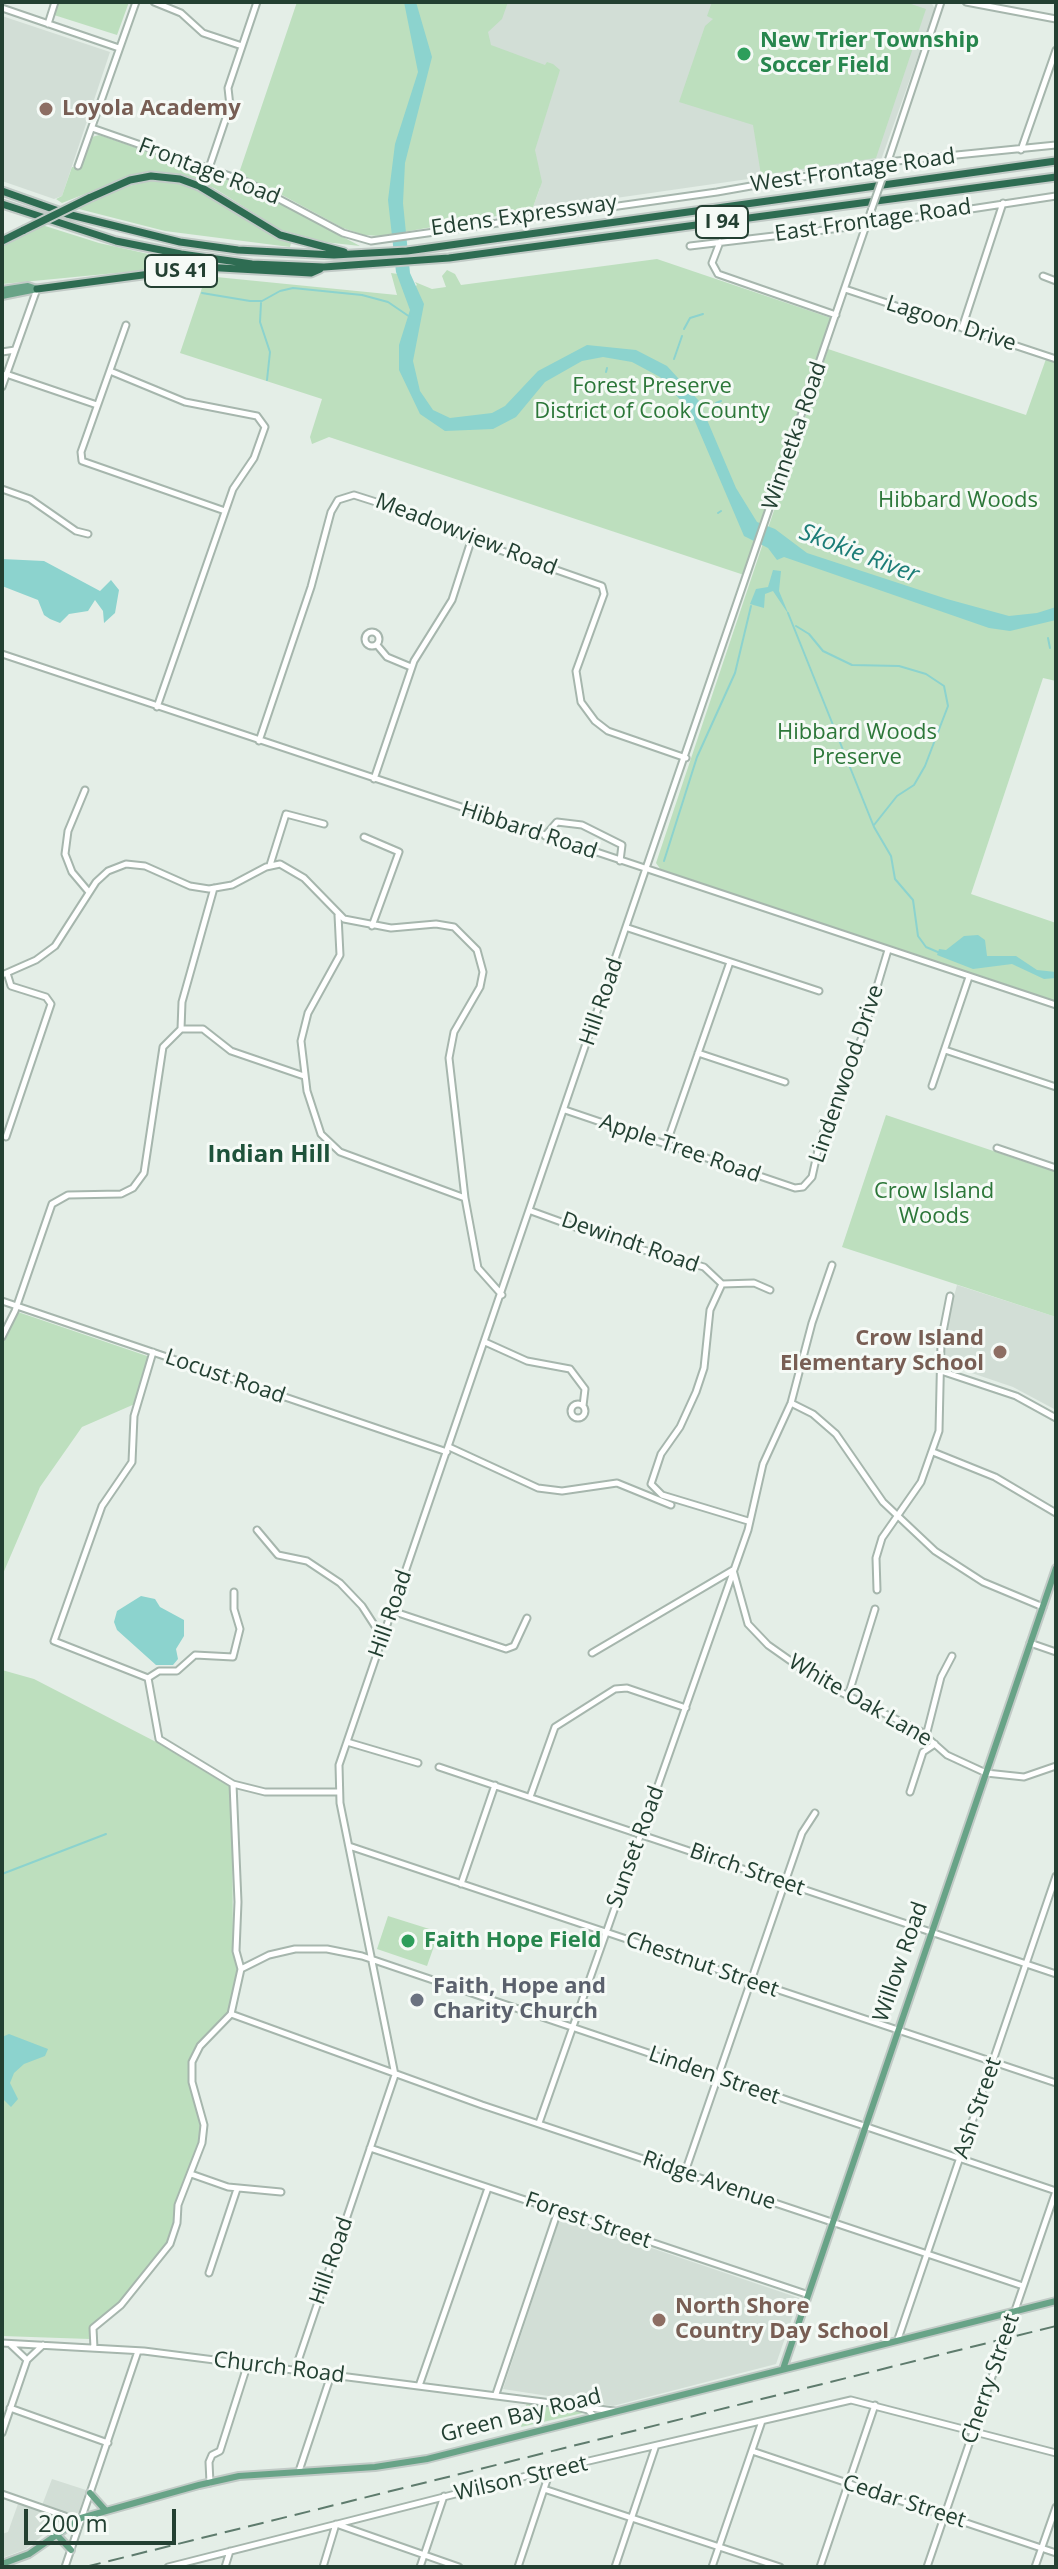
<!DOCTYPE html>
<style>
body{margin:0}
#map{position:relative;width:1058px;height:2569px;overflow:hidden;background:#e4eee7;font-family:"Open Sans",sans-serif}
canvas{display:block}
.frame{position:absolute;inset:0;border:4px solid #234032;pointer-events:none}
.scale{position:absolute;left:24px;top:2509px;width:152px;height:36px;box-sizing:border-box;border:4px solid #234032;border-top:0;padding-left:10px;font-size:24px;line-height:28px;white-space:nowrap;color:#234032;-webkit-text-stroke:6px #f5faf6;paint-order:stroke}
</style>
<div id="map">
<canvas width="1058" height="2569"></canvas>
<div class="frame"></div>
<div class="scale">200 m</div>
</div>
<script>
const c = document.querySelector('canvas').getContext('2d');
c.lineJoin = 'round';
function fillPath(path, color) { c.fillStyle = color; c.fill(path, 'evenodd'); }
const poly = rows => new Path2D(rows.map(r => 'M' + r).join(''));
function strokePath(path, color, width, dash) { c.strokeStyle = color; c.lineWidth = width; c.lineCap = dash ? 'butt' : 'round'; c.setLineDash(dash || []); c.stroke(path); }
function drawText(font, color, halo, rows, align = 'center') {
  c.font = font + ' "Open Sans",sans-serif'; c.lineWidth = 6; c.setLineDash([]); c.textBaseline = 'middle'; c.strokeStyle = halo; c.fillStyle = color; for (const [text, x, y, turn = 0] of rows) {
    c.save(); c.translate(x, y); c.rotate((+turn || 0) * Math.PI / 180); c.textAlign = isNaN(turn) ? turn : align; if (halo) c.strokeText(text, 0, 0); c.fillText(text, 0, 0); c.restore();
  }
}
fillPath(poly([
 [498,2,931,2,935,9,881,160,532,210,540,188,483,46],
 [2,16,110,52,62,196,54,199,2,181],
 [957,1285,1056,1317,1056,1410,1013,1387,954,1367,945,1369,945,1329],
 [560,2217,799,2298,776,2364,613,2406,503,2389],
 [52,2479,86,2490,79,2512,60,2521,26,2549,2,2558,2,2534,8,2532,19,2501,41,2508]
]), '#d2ded6');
fillPath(poly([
 [58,2,129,2,117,35,54,15],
 [297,2,508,2,502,19,488,32,491,45,545,65,547,62,553,64,560,70,535,150,542,182,532,210,380,236,364,235,343,228,269,188,238,176],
 [712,2,905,2,926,9,876,158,761,175,753,125,679,102,705,26,713,19,707,16],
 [99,135,245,185,360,246,324,242,281,230,214,188,175,174,133,175,62,203,56,199,62,196,72,167,81,168,92,137],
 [150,181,174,182,199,190,269,234,291,243,290,247,165,231,75,208,116,189],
 [42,225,99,243,189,263,189,266,2,284,2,245],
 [657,259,831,318,744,575,329,437,312,444,310,437,322,399,180,353,206,276,397,295,391,273,398,274,407,293,417,285,415,282,432,289,446,287,442,276,447,270,455,274,461,285],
 [828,349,1026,415,1046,359,1056,362,1056,681,1043,678,971,894,1056,923,1056,1001,661,870,656,863],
 [886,1115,1056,1172,1056,1317,842,1247],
 [18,1312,150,1357,137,1403,82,1427,40,1487,2,1576,2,1339],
 [2,1670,34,1679,158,1743,232,1788,233,1954,238,1969,228,2014,202,2040,190,2061,189,2076,202,2127,200,2143,175,2206,174,2224,165,2248,114,2308,93,2325,90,2339,2,2336],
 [388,1916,439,1932,427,1966,377,1949],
 [527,2402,580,2410,583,2413,521,2427]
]), '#bddfbe');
fillPath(poly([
 [404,2,416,2,432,57,405,163,403,203,410,273,424,304,413,361,420,391,433,410,450,418,492,413,505,406,538,371,587,345,636,350,667,366,699,401,736,488,757,522,775,529,807,553,947,599,1009,616,1037,613,1056,607,1056,620,1010,631,989,628,784,557,777,560,768,548,744,536,691,412,660,377,632,362,603,357,582,361,545,382,516,417,493,429,445,431,420,414,399,370,399,345,410,310,396,272,388,200,395,144,418,72],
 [2,559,44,561,100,591,111,580,119,590,115,613,104,623,103,611,95,600,88,611,69,614,60,623,50,619,44,615,38,600,2,586],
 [773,570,781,571,779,591,789,615,773,591,765,594,764,608,750,604,756,589,768,587],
 [978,935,985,940,987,956,1016,956,1037,970,1056,972,1056,978,1044,979,1012,964,973,969,937,955,939,949,946,950,964,936],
 [141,1596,155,1599,160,1607,184,1620,184,1636,176,1649,178,1659,173,1665,156,1665,117,1630,114,1622,117,1611],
 [9,2034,48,2049,45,2056,24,2064,14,2073,10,2083,18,2099,11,2107,2,2098,2,2037]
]), '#8cd3ce');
strokePath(poly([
 [202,293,250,301,262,301,280,291,293,288,362,295,388,302,410,317],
 [261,303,260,322,270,352,267,380],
 [684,329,690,318,703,314],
 [674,359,682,336],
 [606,372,607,368],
 [655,394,658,392],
 [716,403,721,401],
 [718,513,721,511],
 [788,613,874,827,891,856,895,879,913,900,918,936,926,947,940,953],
 [796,626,809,634,823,651,852,665,899,666,926,674,944,686,948,706,925,766,914,785,897,796,874,825],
 [1048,638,1050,648],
 [664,861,697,757,735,673,751,606],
 [2,1874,106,1834]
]), '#8cd3ce', 2);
const minor = poly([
 [154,2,181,13,203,33,242,46],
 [966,2,1056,19],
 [2,8,119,48],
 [48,24,55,2],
 [92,128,247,182,343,233,371,241,717,192,887,162,1056,145],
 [1021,150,1056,50],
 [78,166,136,2],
 [209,168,230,106,228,88,257,2],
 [882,179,941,2],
 [720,242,712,263,718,274,836,315],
 [690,246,866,225,1056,196],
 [1043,276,1056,281],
 [845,289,1056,359],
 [126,325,81,452,82,461,225,511],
 [962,328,1003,203],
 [2,352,15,350],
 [110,371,185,402,257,416,265,427,254,458,233,489,157,707],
 [6,374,97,405],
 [2,387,37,289],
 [2,489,30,499,76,531,88,534],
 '365 639a7 7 0 1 1 14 0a7 7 0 1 1-14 0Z',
 [377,645,387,657,411,667],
 [2,654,1056,1005],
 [259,741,311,587,331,512,338,500,354,495,420,516,471,540,602,586,604,594,576,671,581,702,595,721,608,731,686,758],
 [374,779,414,661,452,600,471,541],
 [85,790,68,831,65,854,72,872,88,891],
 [545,836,557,822,582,825,622,845,620,861],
 [364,837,399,852,372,926],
 [270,865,286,814,324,824],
 [338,915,340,955,308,1013,301,1041,307,1091,321,1134,340,1152,465,1198,478,1268,502,1295],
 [628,928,819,991],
 [2,975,36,960,55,946,96,882,108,871,126,864,145,866,190,886,209,889,232,885,266,867,280,864,304,878,344,919,391,928,436,924,454,927,477,950,483,972,480,987,454,1032,449,1058,465,1198],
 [181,1029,203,1029,231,1051,304,1076],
 [945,1050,1056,1087],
 [698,1053,785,1082],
 [932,1086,969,977],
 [565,1110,795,1188,803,1187,812,1177,820,1141,862,1037,888,950],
 [6,1137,51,1004,46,997,11,986,7,973],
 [666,1145,730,962],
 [997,1148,1056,1168],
 [531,1211,622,1244,704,1267,722,1284,754,1283,770,1290],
 [722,1284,710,1310,704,1368,696,1392,680,1427,661,1454,651,1484,662,1495,748,1521],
 [2,1301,447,1452],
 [2,1337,15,1311,52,1204,68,1195,121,1194,133,1188,144,1173,163,1047,181,1029,182,1002,214,888],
 [485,1342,527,1361,570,1369,585,1389,583,1406],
 [153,1352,134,1416,132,1462,102,1506,54,1641,148,1678,159,1739,233,1784,265,1792,338,1792],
 [941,1371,1016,1396,1056,1418],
 [791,1403,813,1414,836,1434,883,1502,935,1551,983,1582,1043,1607],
 '571 1411a7 7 0 1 1 14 0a7 7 0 1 1-14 0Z',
 [449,1447,538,1488,562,1491,617,1483,671,1505],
 [933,1452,995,1477,1056,1513],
 [257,1530,278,1555,307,1561,340,1583,362,1606,382,1637],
 [877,1590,876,1558,882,1538,921,1482,939,1431,941,1342,950,1296],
 [392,1611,506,1649,514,1646,527,1618],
 [1030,1643,1056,1652],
 [592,1653,733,1570,748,1624,768,1645,822,1683,920,1731,947,1755,986,1773,1024,1777,1056,1766],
 [148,1678,159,1671,177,1671,195,1655,233,1657,240,1629,234,1609,234,1592],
 [848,1696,875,1609],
 [926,1736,941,1677,952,1656],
 [347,1742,418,1763],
 [439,1767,1056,1974],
 [910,1792,923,1752,935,1744],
 [530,1797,555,1727,615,1689,627,1688,686,1708],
 [349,1846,1056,2083],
 [461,1884,495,1785],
 [241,1969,269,1955,295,1949,327,1949,362,1956,1056,2191],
 [231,2014,482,2105,1023,2286],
 [539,2123,748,1530,763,1464,791,1403,812,1323,832,1265],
 [370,2148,806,2294],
 [685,2172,802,1833,815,1813],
 [191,2174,228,2187,281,2192],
 [209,2273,237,2189],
 [1009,2328,1056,2191],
 [898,2339,1056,1876],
 [2,2343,144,2351,614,2411],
 [10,2344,27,2360],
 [94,2348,93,2328,121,2305,170,2244,177,2223,178,2205,202,2143,204,2125,192,2082,192,2062,200,2046,231,2014,241,1969,236,1951,238,1902,233,1784],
 [295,2370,395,2075,340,1803,339,1765,872,208],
 [420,2383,488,2188],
 [496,2394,558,2211],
 [572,2406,588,2410,594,2416],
 [10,2408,108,2443],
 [2,2433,27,2360,43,2345],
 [752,2451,1056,2553],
 [299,2471,331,2375],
 [210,2483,209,2462,212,2455,220,2451,248,2363],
 [544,2489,780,2567],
 [2,2494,65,2516,70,2523],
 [65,2567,138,2351],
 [168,2567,550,2470,851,2400,1056,2453],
 [225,2567,230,2551],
 [323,2567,336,2524,459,2567],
 [420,2567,444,2496],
 [518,2567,550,2471],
 [615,2567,655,2448],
 [712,2567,762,2421],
 [820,2567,875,2405],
 [927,2567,996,2365],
 [1035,2567,1056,2507]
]);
const major = poly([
 [2,290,28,286,37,289],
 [2,296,37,289],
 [783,2369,1056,1568],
 [90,2493,106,2511],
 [56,2534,71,2550],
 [2,2564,29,2554,81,2518,199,2485,239,2476,375,2467,427,2459,1056,2301]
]);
const highway = poly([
 [2,191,67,214,180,242,238,250,334,255,407,251,1056,161],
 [89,198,130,180,151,176,180,179,199,186,280,235,344,252],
 [2,204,116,241,181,254,252,264,324,267,449,258,1056,177],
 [2,241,24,230],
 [37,289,203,267,311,273,320,269]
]);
strokePath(minor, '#a6b6ad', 9);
strokePath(major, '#c1cac6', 10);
strokePath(highway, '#c1cac6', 11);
strokePath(minor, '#fff', 5);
strokePath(major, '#68a387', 6);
strokePath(highway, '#2e6c52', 7);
strokePath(poly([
 [85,2567,1056,2326]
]), '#5e7b6d', 2, [16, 8]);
const minorBridge = poly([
 [872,208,882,179],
 [996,2365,1009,2328]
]);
const highwayBridge = poly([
 [24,230,89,198]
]);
strokePath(minorBridge, '#a6b6ad', 9, []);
strokePath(highwayBridge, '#c1cac6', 11, []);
strokePath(minorBridge, '#fff', 5);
strokePath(highwayBridge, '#2e6c52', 7);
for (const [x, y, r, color] of [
 [744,54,8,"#2e9e5b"],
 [46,109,8,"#8d6e63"],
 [1000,1352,8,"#8d6e63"],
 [408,1941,8,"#2e9e5b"],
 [417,2000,8,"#6b7280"],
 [659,2320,8,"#8d6e63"]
]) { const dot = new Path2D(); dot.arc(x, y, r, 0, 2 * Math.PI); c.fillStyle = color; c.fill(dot); strokePath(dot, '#f5faf6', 3); }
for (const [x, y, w] of [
 [722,222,52],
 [181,271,72]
]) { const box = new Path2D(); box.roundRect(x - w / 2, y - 16, w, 32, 6); c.fillStyle = '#f5faf6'; c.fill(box); strokePath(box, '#234032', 2); }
drawText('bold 20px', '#234032', null, [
 ["I 94",722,222],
 ["US 41",181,271]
]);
drawText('bold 22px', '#27864d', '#f5faf6', [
 ["New Trier Township",760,41],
 ["Soccer Field",760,66],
 ["Faith Hope Field",424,1941]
], 'left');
drawText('bold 22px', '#785e54', '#f5faf6', [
 ["Loyola Academy",62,109],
 ["Crow Island",984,1339,"right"],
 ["Elementary School",984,1364,"right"],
 ["North Shore",675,2307],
 ["Country Day School",675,2332]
], 'left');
drawText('22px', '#234032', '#f5faf6', [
 ["West Frontage Road",853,171,-8],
 ["Frontage Road",209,172,21],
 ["Edens Expressway",524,216,-8],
 ["East Frontage Road",873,221,-8],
 ["Lagoon Drive",951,324,18],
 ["Winnetka Road",795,436,-71],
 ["Meadowview Road",466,535,21],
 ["Hibbard Road",529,831,18],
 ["Hill Road",602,1002,-71],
 ["Lindenwood Drive",847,1074,-71],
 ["Apple Tree Road",680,1149,19],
 ["Dewindt Road",630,1243,19],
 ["Locust Road",225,1377,19],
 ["Hill Road",391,1614,-71],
 ["White Oak Lane",860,1701,30],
 ["Sunset Road",636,1847,-70],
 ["Birch Street",747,1870,19],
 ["Willow Road",901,1962,-71],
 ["Chestnut Street",702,1965,19],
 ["Linden Street",714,2076,19],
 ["Ash Street",978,2108,-71],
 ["Ridge Avenue",709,2181,19],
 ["Forest Street",588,2221,19],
 ["Hill Road",332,2261,-71],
 ["Church Road",279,2368,7],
 ["Cherry Street",991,2379,-71],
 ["Green Bay Road",521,2416,-14],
 ["Wilson Street",521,2479,-13],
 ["Cedar Street",904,2502,18]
]);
drawText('22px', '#2c7739', '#f5faf6', [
 ["Forest Preserve",652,387],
 ["District of Cook County",652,412],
 ["Hibbard Woods",958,501],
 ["Hibbard Woods",857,733],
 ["Preserve",857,758],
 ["Crow Island",934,1192],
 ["Woods",934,1217]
]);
drawText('bold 22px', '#5b616d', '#f5faf6', [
 ["Faith, Hope and",433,1987],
 ["Charity Church",433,2012]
], 'left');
drawText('italic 24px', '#1c7d77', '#f5faf6', [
 ["Skokie River",859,554,21]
]);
drawText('bold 24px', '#1e523a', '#f5faf6', [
 ["Indian Hill",269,1155]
]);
</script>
